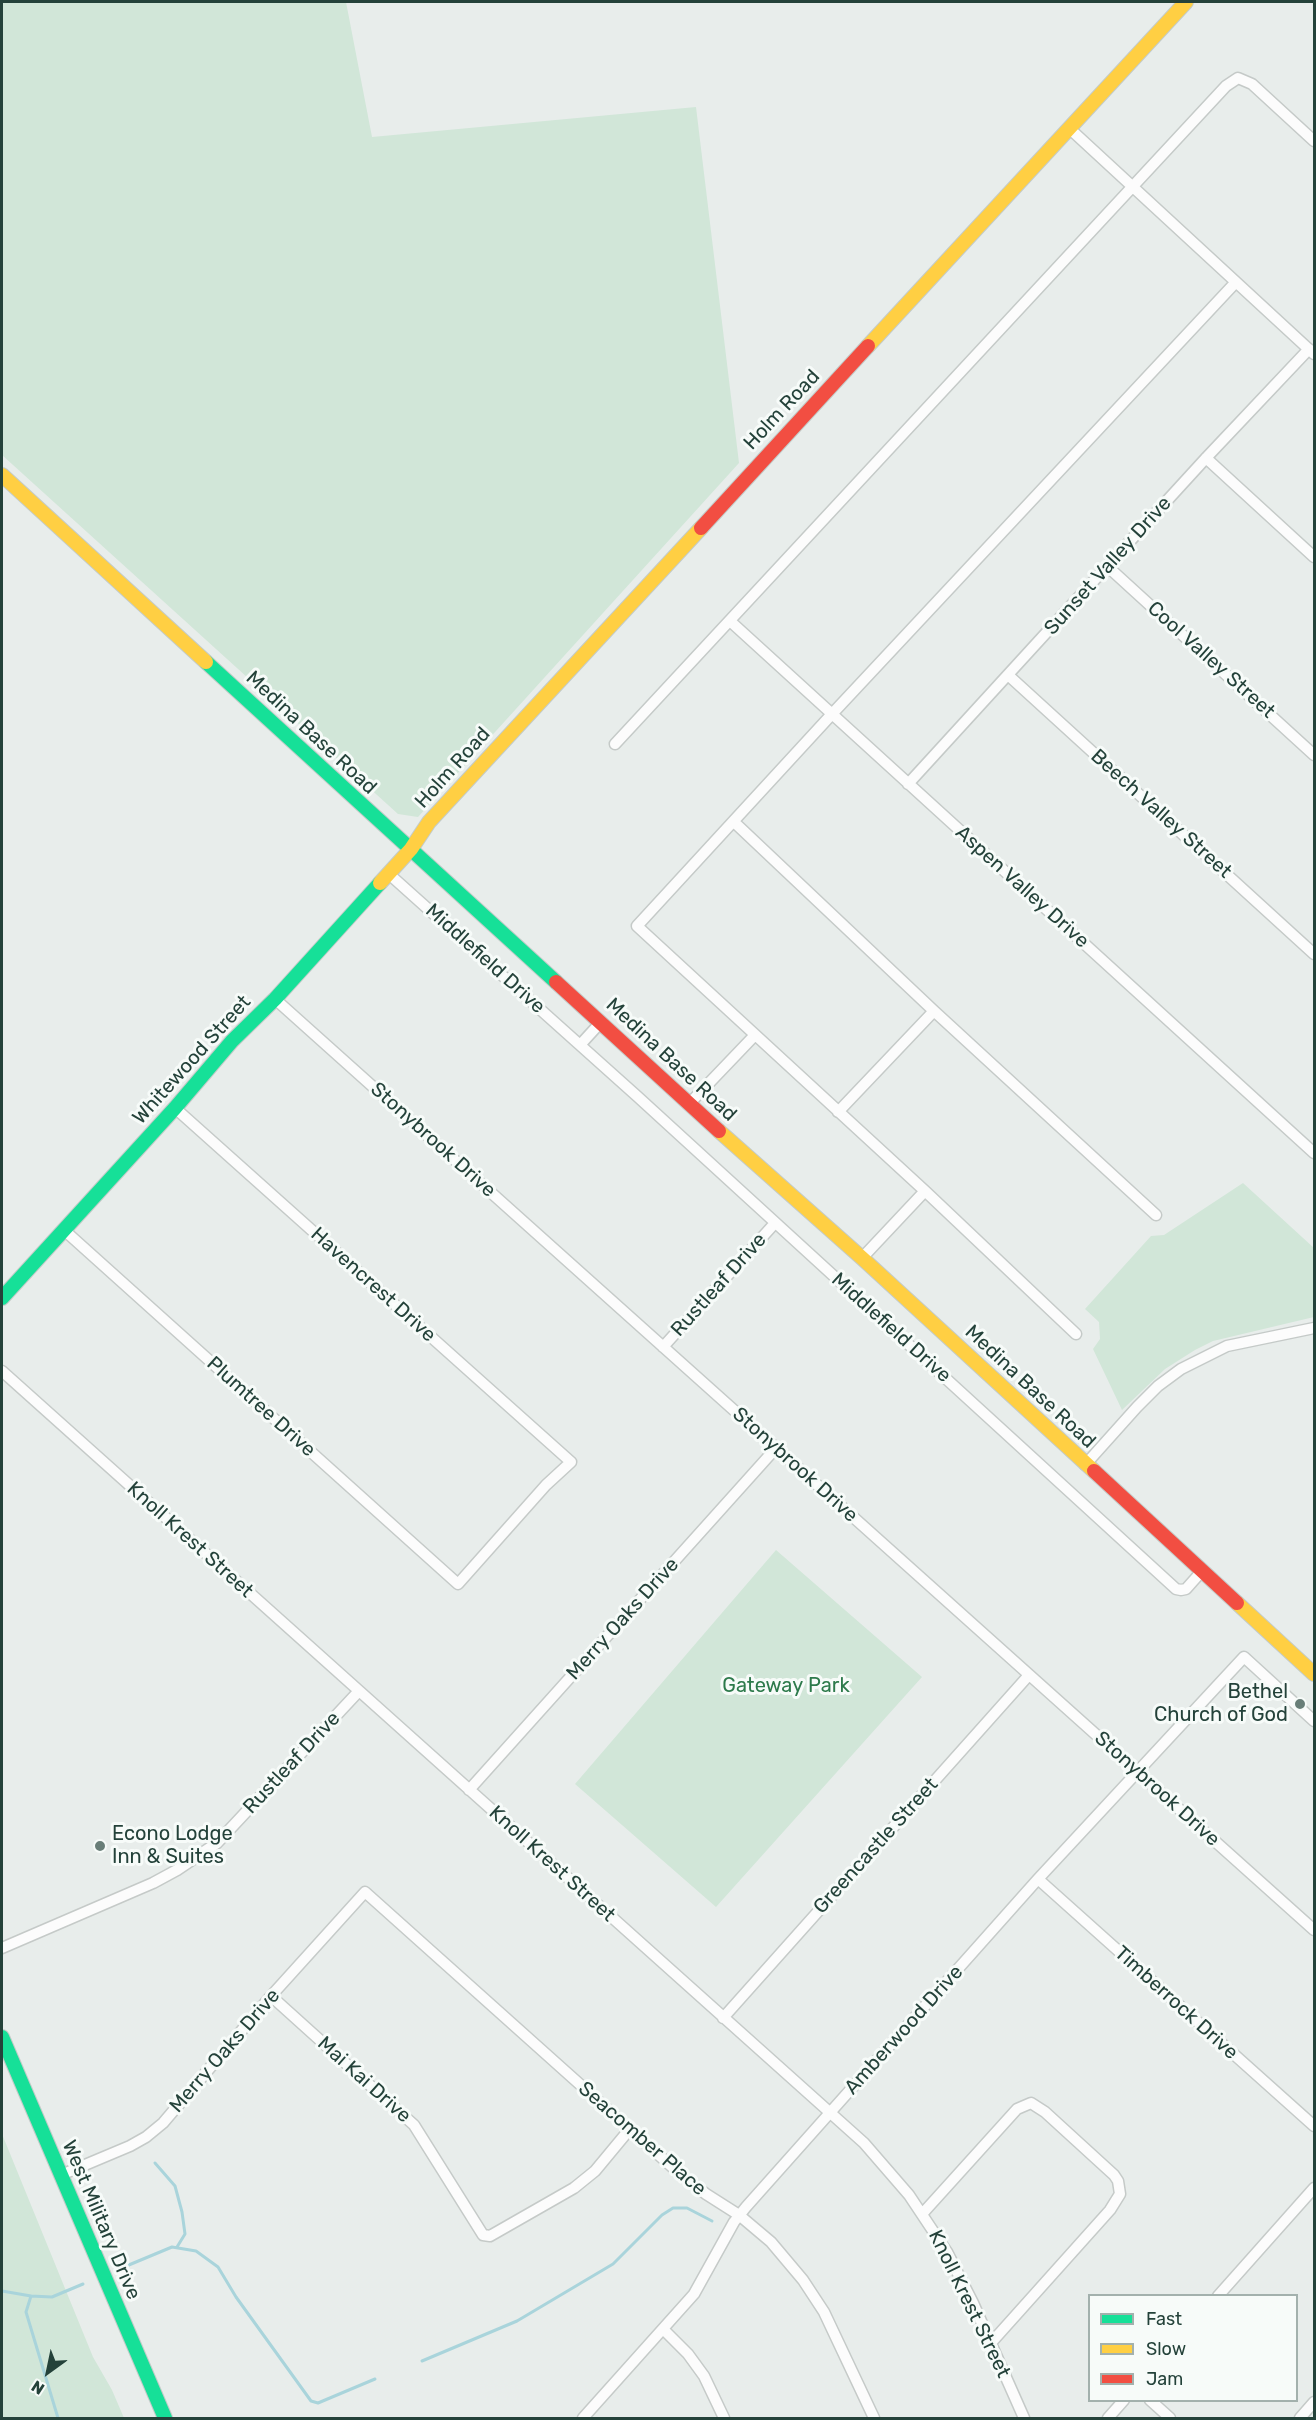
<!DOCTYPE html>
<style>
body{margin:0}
#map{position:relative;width:1316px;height:2420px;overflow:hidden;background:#e8edeb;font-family:Rubik,sans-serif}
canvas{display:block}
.frame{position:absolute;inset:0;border:3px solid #24423a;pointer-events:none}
.legend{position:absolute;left:1088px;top:2294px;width:210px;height:108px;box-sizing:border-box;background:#f7fbf9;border:2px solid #a3b1ad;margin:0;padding:8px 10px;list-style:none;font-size:18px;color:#24423a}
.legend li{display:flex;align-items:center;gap:12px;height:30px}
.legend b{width:30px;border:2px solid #a3b1ad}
.north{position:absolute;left:18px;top:2342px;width:60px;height:60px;-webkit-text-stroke:4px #f7fbf9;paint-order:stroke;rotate:213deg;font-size:16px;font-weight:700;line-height:24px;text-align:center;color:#24423a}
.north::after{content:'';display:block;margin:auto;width:21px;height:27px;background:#24423a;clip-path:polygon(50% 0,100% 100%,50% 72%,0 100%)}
</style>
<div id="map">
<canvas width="1316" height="2420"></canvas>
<div class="frame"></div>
<ul class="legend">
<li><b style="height:8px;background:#16e098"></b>Fast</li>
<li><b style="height:8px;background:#ffcf43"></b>Slow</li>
<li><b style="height:8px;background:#f24e42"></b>Jam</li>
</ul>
<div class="north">N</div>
</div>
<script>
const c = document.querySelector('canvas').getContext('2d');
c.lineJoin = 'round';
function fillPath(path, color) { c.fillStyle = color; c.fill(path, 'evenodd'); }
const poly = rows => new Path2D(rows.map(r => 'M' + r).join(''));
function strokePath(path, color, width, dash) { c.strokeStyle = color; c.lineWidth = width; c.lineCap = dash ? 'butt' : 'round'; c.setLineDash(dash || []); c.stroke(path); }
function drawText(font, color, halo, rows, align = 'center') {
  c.font = font + ' Rubik,sans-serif'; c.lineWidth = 6; c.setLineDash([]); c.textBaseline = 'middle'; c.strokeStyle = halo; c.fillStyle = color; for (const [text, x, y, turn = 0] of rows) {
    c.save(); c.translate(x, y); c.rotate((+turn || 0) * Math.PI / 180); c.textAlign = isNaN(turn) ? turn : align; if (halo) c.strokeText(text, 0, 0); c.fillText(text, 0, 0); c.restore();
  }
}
fillPath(poly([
 [2,2,346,2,372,137,696,107,739,463,418,817,398,814,2,455],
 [1243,1183,1314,1248,1314,1317,1213,1341,1195,1350,1165,1369,1122,1410,1093,1349,1100,1339,1099,1322,1085,1309,1151,1236,1164,1235],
 [776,1550,922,1677,716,1907,575,1784],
 [2,2134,93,2357,112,2390,124,2418,2,2418]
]), '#d1e6d8');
strokePath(poly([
 [155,2163,175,2186,182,2212,185,2234,177,2247],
 [124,2267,172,2247,196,2251,218,2267,236,2297,311,2401,318,2403,375,2379],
 [2,2291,31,2296,26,2312,58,2418],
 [31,2296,52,2297,83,2284],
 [422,2361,517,2321,613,2264,662,2215,673,2208,687,2208,712,2221]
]), '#a9d4db', 3);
const street = poly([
 [1069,128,1314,354],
 [1206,458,1314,557],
 [1107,566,1314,755],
 [730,621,1314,1153],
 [1008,675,1314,954],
 [615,744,1226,86,1238,78,1252,84,1314,141],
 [908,784,1206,458,1309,349],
 [734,822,934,1011,1156,1215],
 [389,874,638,1097,1176,1589,1181,1590,1186,1589,1202,1571],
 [275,999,1314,1930],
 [580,1045,601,1022],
 [689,1104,755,1035],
 [838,1112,934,1011],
 [64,1230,458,1584,546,1485,571,1462,175,1108],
 [862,1258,925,1191],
 [1076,1334,925,1191,637,926,832,714,1236,282],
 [663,1347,775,1223],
 [2,1371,864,2143,909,2195,947,2252,973,2303,1024,2418],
 [1085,1465,1137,1407,1158,1386,1181,1369,1227,1346,1314,1328],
 [469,1790,776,1448],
 [1038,1879,1314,2126],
 [2,1948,153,1883,177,1870,217,1843,359,1691],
 [271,1996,414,2125,483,2235,490,2236,574,2188,595,2171,629,2130],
 [723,2018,1029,1675],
 [61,2175,130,2146,146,2137,163,2123,271,1996,365,1892,680,2174,706,2194,739,2215,771,2242,803,2280,824,2312,874,2418],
 [923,2213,1017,2109,1031,2103,1045,2112,1114,2175,1118,2181,1120,2194,1110,2210,990,2344],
 [1218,2296,1314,2188],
 [664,2330,688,2354,704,2376,724,2418],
 [1150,2400,1170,2418],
 [583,2418,694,2294,734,2222,746,2207,1038,1879,1244,1657,1314,1721],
 [1108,2418,1124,2400],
 [1300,2418,1314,2402]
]);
const fast = poly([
 [206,662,556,982],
 [2,1298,175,1108,232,1041,275,999,380,883],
 [2,2037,165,2418]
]);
const slow = poly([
 [868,346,1186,2],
 [2,475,206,662],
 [380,883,411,849,429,822,701,528],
 [719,1131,862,1258,1094,1471],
 [1237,1603,1314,1674]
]);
const jam = poly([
 [701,528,868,346],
 [556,982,719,1131],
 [1094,1471,1237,1603]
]);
strokePath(street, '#c5cac8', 13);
strokePath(fast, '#c3cbc8', 16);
strokePath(slow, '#c3cbc8', 16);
strokePath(jam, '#c3cbc8', 16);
strokePath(street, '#fcfcfc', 10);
strokePath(fast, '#16e098', 14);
strokePath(slow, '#ffcf43', 14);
strokePath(jam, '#f24e42', 14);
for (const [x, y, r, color] of [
 [1300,1704,6,"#697e78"],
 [100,1846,6,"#697e78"]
]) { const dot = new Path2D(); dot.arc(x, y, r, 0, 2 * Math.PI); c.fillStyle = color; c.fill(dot); strokePath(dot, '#f7fbf9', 2); }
drawText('20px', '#24423a', '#f7fbf9', [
 ["Holm Road",782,410,-47],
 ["Sunset Valley Drive",1108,566,-48],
 ["Cool Valley Street",1211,660,42],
 ["Medina Base Road",311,733,43],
 ["Holm Road",453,768,-48],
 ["Beech Valley Street",1161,814,42],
 ["Aspen Valley Drive",1022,887,42],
 ["Middlefield Drive",485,959,42],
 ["Whitewood Street",192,1060,-48],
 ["Medina Base Road",671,1060,43],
 ["Stonybrook Drive",433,1140,42],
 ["Havencrest Drive",373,1285,42],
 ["Rustleaf Drive",719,1285,-48],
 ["Middlefield Drive",891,1328,42],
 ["Medina Base Road",1030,1387,43],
 ["Plumtree Drive",261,1407,42],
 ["Stonybrook Drive",795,1465,42],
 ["Knoll Krest Street",190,1540,42],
 ["Merry Oaks Drive",623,1619,-48],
 ["Rustleaf Drive",292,1763,-47],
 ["Stonybrook Drive",1157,1789,42],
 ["Greencastle Street",876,1846,-48],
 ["Knoll Krest Street",552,1864,42],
 ["Timberrock Drive",1176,2003,42],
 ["Amberwood Drive",904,2030,-48],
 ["Merry Oaks Drive",225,2051,-49],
 ["Mai Kai Drive",364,2080,42],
 ["Seacomber Place",642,2139,41],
 ["West Military Drive",101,2220,67],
 ["Knoll Krest Street",969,2304,64]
]);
drawText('20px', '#2d7a4b', '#f7fbf9', [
 ["Gateway Park",786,1686]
]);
drawText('20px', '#24423a', '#f7fbf9', [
 ["Bethel",1288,1692],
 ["Church of God",1288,1715],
 ["Econo Lodge",112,1834,"left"],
 ["Inn & Suites",112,1857,"left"]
], 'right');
</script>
